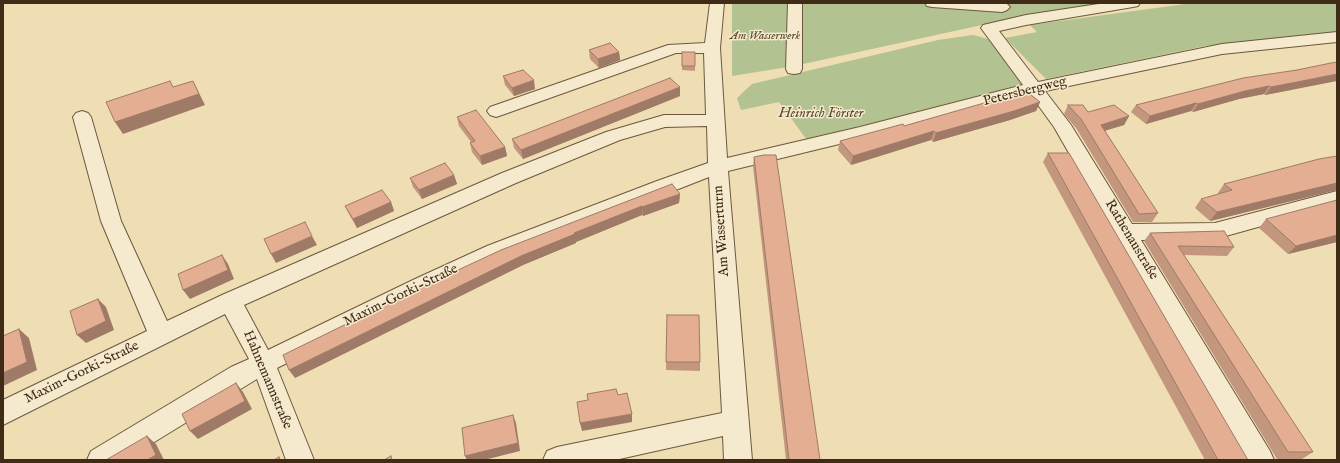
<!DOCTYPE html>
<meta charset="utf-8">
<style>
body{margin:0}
#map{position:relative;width:1340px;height:463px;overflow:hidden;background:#efddb3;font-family:"IM FELL English",serif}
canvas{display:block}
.frame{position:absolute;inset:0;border:4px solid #402b17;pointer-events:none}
</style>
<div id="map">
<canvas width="1340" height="463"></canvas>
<div class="frame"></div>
</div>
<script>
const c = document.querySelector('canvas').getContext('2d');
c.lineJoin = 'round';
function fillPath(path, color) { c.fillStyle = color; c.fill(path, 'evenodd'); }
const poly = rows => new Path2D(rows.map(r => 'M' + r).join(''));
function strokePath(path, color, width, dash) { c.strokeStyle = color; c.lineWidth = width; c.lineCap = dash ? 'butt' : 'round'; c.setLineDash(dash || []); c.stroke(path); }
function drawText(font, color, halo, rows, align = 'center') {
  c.font = font + ' "IM FELL English",serif'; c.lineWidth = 3; c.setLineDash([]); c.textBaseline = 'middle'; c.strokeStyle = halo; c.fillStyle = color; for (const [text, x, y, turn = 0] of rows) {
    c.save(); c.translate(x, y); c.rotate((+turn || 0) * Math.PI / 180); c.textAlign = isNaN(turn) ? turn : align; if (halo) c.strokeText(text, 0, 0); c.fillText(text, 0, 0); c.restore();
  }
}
fillPath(poly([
 [732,3,1110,3,1037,13,794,66,732,76],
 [1193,3,1337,3,1337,34,1205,46,1046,79,1005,38,1037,32,1030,25],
 [973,35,988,39,999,51,1023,84,807,140,779,102,741,110,737,98,752,84,938,40]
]), '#b2c291');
const minor = poly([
 [710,3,724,3,720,48,727,158,860,127,1023,85,981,28,983,25,1026,15,1105,3,1140,3,1138,6,1133,7,1026,25,999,31,1038,82,1222,44,1337,32,1337,42,1222,54,1045,91,1071,125,1132,224,1215,223,1337,191,1337,205,1215,239,1141,240,1270,451,1274,460,1245,460,1054,127,1030,94,860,139,728,171,752,460,724,460,723,436,615,460,543,460,547,451,557,447,722,413,709,177,503,258,431,291,277,368,314,460,286,460,257,379,125,460,87,460,91,451,231,367,249,359,225,314,3,425,3,400,147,331,101,221,73,117,76,113,82,111,88,113,91,117,121,221,167,321,222,295,502,173,606,132,664,115,706,115,704,53,676,53,502,115,496,117,490,115,487,111,490,107,668,45,705,43,710,3],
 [707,126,708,163,657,181,487,246,415,279,268,350,244,305,516,183,620,140,665,127,707,126],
 [788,3,802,3,802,69,800,73,794,74,788,73,786,69,788,3],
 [925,3,1004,3,1007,4,1010,7,1007,10,1002,12,932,7,927,6,925,3]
]);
strokePath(minor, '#6c583e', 2);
fillPath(minor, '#f5e9ce');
fillPath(poly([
 [589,50,619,52,620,60,599,68,590,59],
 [695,52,695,71,682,70,682,66],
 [1297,70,1291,90,1265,95,1264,94,1239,99,1193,112,1191,111,1146,124,1131,112,1136,105],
 [503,76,535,89,514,96,505,85],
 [680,87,680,96,523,159,514,148,512,139],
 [1040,102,1036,111,1010,120,933,142,931,140,851,165,838,150,840,141,904,126],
 [1068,105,1088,112,1129,116,1124,125,1105,131,1158,213,1152,222,1133,222,1076,128,1064,114],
 [457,117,505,147,507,156,482,165,472,152,470,143,471,142,459,126],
 [1048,153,1248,460,1205,460,1043,162],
 [1337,156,1337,190,1210,221,1195,208,1201,199,1219,194,1218,193,1224,184],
 [754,157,820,460,786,460,753,166],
 [454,175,457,184,422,199,413,187,410,178],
 [680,194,679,203,643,216,642,215,576,242,576,243,523,265,295,378,501,250],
 [391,202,394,211,357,228,349,214,345,206],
 [1266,219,1337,242,1288,254,1259,228],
 [1150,233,1234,247,1227,256,1184,255,1313,452,1302,459,1277,459,1144,241],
 [667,315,700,362,700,371,666,370]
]), '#c3967e');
fillPath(poly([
 [619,52,620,60,599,68,598,59],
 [1337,74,1337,81,1291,90,1265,95,1271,87],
 [534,80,535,89,514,96,512,88],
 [193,81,205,105,123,134,115,122],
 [1269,86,1264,94,1239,99,1193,112,1198,104,1245,91],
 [680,87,680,96,523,159,521,150],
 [1040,102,1036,111,1010,120,933,142,936,133],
 [1196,103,1191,111,1146,124,1150,116],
 [1129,116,1124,125,1096,133,1101,125],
 [934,131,931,140,851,165,853,156],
 [505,147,507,156,482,165,480,156],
 [454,175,457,184,422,199,419,190],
 [1337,183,1337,190,1210,221,1217,212],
 [680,194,679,203,643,216,642,207],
 [391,202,394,211,357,228,353,219],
 [642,206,642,215,576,242,576,243,523,265,295,378,289,370,521,256,574,233],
 [1337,235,1337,242,1288,254,1296,246],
 [312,236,317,245,276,263,271,254],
 [222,255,228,264,234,279,190,299,183,290],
 [98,299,106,307,114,330,86,343,77,335],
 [19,329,29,338,37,370,3,386,3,373],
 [236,383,243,392,252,409,198,439,190,431],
 [632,414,632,422,582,431,580,423],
 [513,415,516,423,520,451,484,460,467,460,465,456],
 [147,436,156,444,164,460,147,460]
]), '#9f7a66');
const building = poly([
 [610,43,619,52,598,59,589,50,610,43],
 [682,52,695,52,695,66,682,66,682,52],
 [1337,62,1337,74,1297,82,1271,87,1269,86,1245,91,1198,104,1196,103,1150,116,1136,105,1243,78,1297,70,1331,63,1337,62],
 [523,70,534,80,512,88,503,76,523,70],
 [670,78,680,87,521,150,512,139,670,78],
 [170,81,173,87,193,81,199,94,115,122,106,102,170,81],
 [1026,91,1040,102,1014,111,936,133,934,131,853,156,840,141,903,124,904,126,1026,91],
 [1068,105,1083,105,1088,112,1114,105,1129,116,1101,125,1158,213,1139,214,1081,119,1068,105],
 [476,110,505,147,480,156,470,143,475,141,457,117,476,110],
 [1048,153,1069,153,1248,460,1218,460,1048,153],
 [764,155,776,155,820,460,789,460,754,157,764,155],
 [1337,156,1337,183,1217,212,1201,199,1232,190,1224,184,1319,159,1337,156],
 [445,163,454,175,419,190,410,178,445,163],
 [672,184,680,194,642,207,642,206,574,233,575,234,521,256,289,370,283,355,428,284,501,250,672,184],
 [382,190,391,202,353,219,345,206,382,190],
 [1337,200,1337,235,1296,246,1266,219,1337,200],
 [305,222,312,236,271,254,264,239,305,222],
 [1224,231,1234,247,1178,246,1313,452,1288,452,1150,233,1224,231],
 [222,255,228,270,183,290,178,274,222,255],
 [98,299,106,321,77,335,70,311,98,299],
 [667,315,699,315,700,362,666,362,667,315],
 [19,329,27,362,3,373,3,336,19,329],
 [236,383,245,401,190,431,182,414,236,383],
 [616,389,618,395,627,393,632,414,580,423,577,402,588,400,587,394,616,389],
 [513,415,518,443,465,456,462,428,513,415],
 [147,436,156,455,147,460,106,460,147,436],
 [391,456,392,460,384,460,391,456],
 [279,457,280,460,274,460,279,457]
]);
fillPath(building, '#e3ae92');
strokePath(building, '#9f7a66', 1);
drawText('italic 12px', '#57492f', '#f5e9ce', [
 ["Am Wasserwerk",765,37]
]);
drawText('14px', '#402b17', '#f5e9ce', [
 ["Petersbergweg",1025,92,-14],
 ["Am Wasserturm",722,231,-94],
 ["Rathenaustraße",1131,240,59],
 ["Maxim-Gorki-Straße",401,296,-26],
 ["Maxim-Gorki-Straße",82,373,-26],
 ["Hahnemannstraße",267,380,67]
]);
drawText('italic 14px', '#57492f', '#f5e9ce', [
 ["Heinrich Förster",821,114]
]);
</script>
